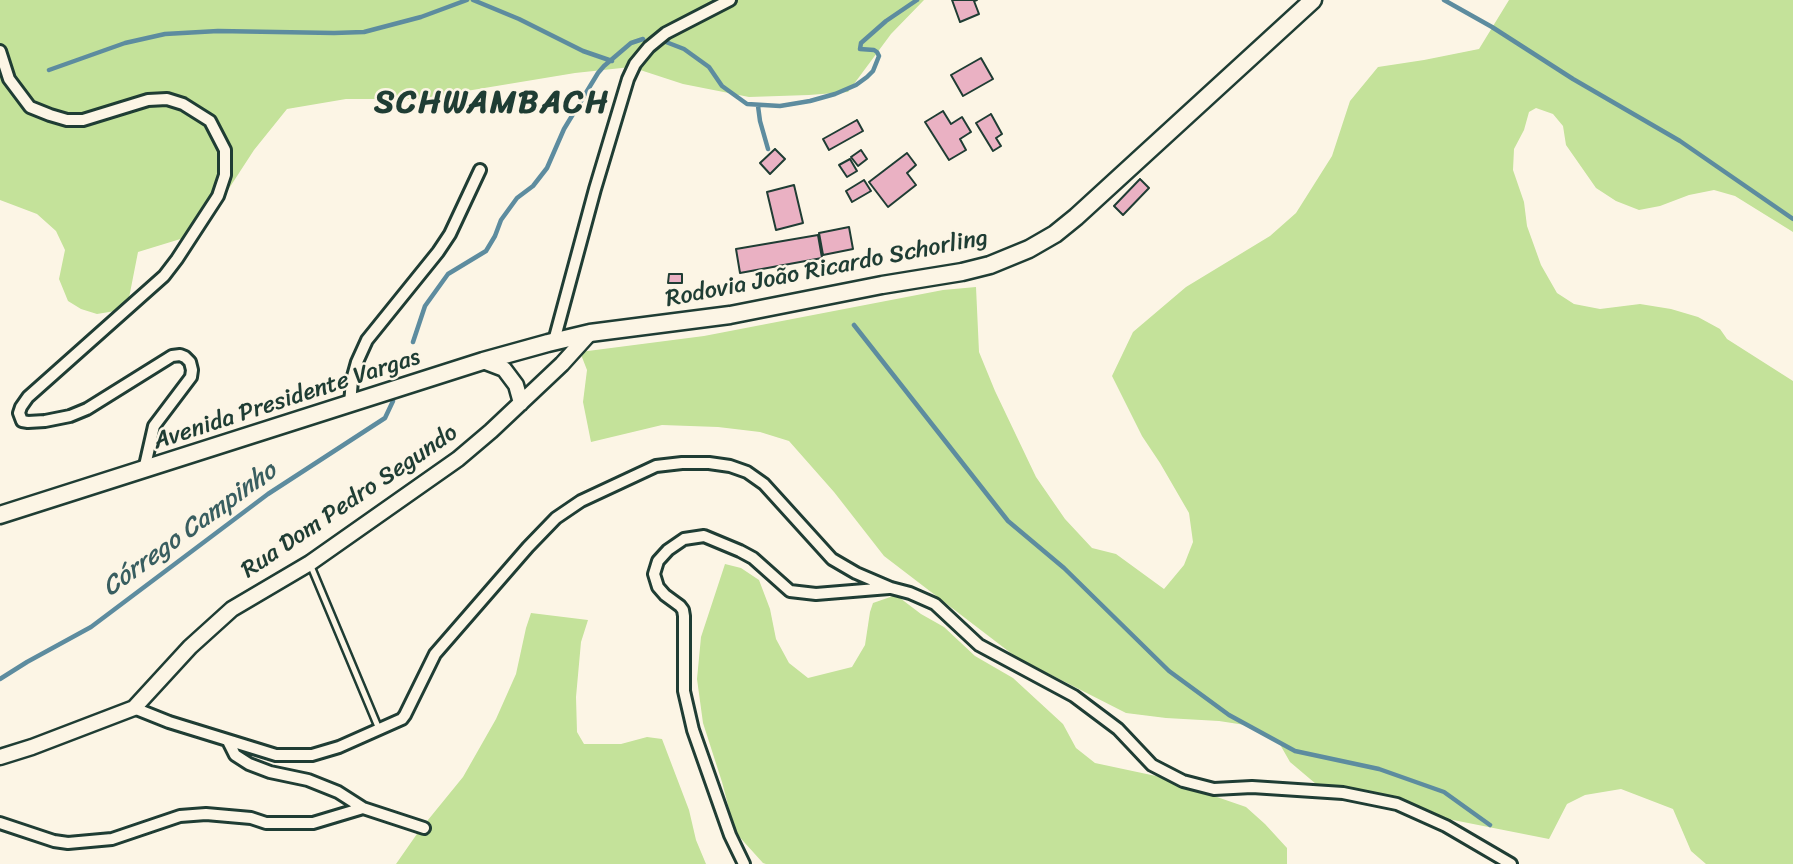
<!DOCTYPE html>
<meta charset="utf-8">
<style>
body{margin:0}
canvas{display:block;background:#fcf5e5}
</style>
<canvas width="1793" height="864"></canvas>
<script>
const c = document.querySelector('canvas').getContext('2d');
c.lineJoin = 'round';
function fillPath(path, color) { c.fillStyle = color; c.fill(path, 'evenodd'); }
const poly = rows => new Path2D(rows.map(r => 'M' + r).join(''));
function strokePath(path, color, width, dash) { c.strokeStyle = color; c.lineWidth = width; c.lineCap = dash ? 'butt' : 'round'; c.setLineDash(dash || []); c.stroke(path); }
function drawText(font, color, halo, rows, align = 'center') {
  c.font = font + ' Sriracha,sans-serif'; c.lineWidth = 5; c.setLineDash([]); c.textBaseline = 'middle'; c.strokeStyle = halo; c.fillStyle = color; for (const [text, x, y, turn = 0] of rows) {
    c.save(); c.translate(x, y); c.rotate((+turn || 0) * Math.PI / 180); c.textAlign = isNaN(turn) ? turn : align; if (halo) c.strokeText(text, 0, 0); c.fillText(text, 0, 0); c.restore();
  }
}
fillPath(poly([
 [0,0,924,0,891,34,848,92,809,95,749,97,683,84,631,67,575,73,418,99,346,99,287,109,254,150,200,233,138,252,128,303,115,311,97,314,81,309,68,301,59,279,65,250,56,231,37,214,0,200],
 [1509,0,1793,0,1793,232,1735,196,1714,190,1689,195,1660,206,1639,210,1616,201,1596,188,1566,145,1563,126,1553,114,1536,108,1529,112,1524,130,1514,149,1513,170,1524,202,1527,226,1541,265,1557,293,1574,304,1600,309,1640,304,1671,309,1698,317,1720,329,1727,339,1793,381,1793,864,1706,864,1691,851,1673,809,1621,789,1585,795,1567,804,1549,839,1352,800,1316,784,1290,762,1278,741,1245,725,1219,721,1166,718,1126,713,1016,657,884,556,834,492,789,441,760,432,718,427,662,425,591,442,583,402,587,370,580,352,704,336,943,290,976,287,979,352,995,391,1036,477,1065,519,1092,548,1116,554,1164,589,1184,565,1193,542,1189,513,1160,463,1142,436,1112,376,1133,332,1186,287,1270,236,1296,213,1332,156,1350,101,1378,67,1424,60,1479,49],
 [725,564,741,568,759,580,770,609,776,639,789,663,808,678,852,667,865,645,870,612,873,603,896,595,921,614,944,627,975,656,1013,678,1063,724,1076,748,1095,763,1156,776,1246,807,1265,824,1287,848,1287,864,766,864,763,863,735,832,722,782,703,723,697,679,701,637],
 [531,613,588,620,581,642,576,697,577,732,584,744,621,744,647,737,662,739,689,810,696,840,706,864,396,864,419,831,463,777,496,719,516,674,526,628]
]), '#c4e29a');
strokePath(poly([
 [473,0,519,19,583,51,612,61],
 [1444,0,1492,27,1573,79,1680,141,1793,219],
 [666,42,684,49,709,67,722,86,747,104,780,106,810,101,835,94,856,85,867,77,873,71,879,56,877,52,874,50,860,49,861,43,886,21,917,0],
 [49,70,125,43,165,34,218,31,334,33,364,32,421,17,467,0],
 [758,106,760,121,768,149],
 [854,325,1008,521,1064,568,1169,671,1229,715,1295,751,1379,769,1444,792,1490,825],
 [413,342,425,306,448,274,486,251,495,236,501,220,517,198,533,186,547,168,564,129,598,73,604,66,631,43,643,39],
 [0,679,27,662,91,627,268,494,385,418,393,401]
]), '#5d8c9f', 4.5);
const building = poly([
 [952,0,977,0,974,1,979,14,960,22,952,0],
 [981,58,993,79,963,96,951,75,981,58],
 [943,111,951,124,962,117,971,132,960,139,966,150,949,160,925,122,943,111],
 [991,114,1002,134,996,138,1001,146,993,151,976,123,991,114],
 [857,120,863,131,829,150,823,139,857,120],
 [775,149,785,159,770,174,760,163,775,149],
 [861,150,867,159,858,166,851,157,861,150],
 [907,153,916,165,907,173,916,185,888,207,869,182,907,153],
 [850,159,857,171,847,177,839,165,850,159],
 [1140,179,1149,188,1123,215,1114,206,1140,179],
 [864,180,871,191,852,202,846,191,864,180],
 [794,185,803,223,776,230,767,192,794,185],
 [849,227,853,249,823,255,819,233,849,227],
 [818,235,822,258,740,273,736,249,818,235],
 [669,274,682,274,682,283,668,283,669,274]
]);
fillPath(building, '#eab1c3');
strokePath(building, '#1f3d34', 2);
const service = poly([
 [310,564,379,729]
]);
const minor = poly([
 [0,51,9,79,30,107,50,115,67,120,83,120,148,100,167,99,183,104,210,121,225,150,225,175,218,196,177,259,164,276,28,397,21,407,19,413,22,421,28,422,45,421,70,416,87,409,172,356,180,355,185,357,190,362,192,370,191,377,154,426,144,470],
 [554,341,595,189,628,79,635,64,649,47,666,33,730,0],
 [350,404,352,380,357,362,367,340,438,252,450,234,480,170],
 [134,708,169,722,276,755,312,755,339,747,402,719,405,715,435,654,528,547,556,518,581,501,656,466,682,463,709,463,730,466,747,472,764,484,832,559,856,573,891,588,910,593,935,604,979,645,1074,696,1118,729,1152,765,1183,781,1214,789,1252,787,1343,793,1397,804,1446,826,1511,864],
 [228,741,235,755,249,764,270,772,308,780,338,792,363,808,424,828],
 [0,823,54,841,68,843,112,839,180,816,206,814,251,818,266,823,313,823,363,808],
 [744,864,730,835,693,730,684,691,684,616,683,610,680,606,665,595,658,587,654,574,658,561,668,550,684,539,704,536,740,551,753,558,790,591,816,594,889,588]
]);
const tertiary = poly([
 [483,361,504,369,516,385,521,403],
 [0,757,32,747,134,708,190,647,232,609,310,563,458,459,491,431,562,364,590,333]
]);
const secondary = poly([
 [0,515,483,361,548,343,590,333,730,315,882,285,962,272,990,265,1029,249,1055,234,1076,217,1313,0]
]);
strokePath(service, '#1f3d34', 10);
strokePath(minor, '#1f3d34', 16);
strokePath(tertiary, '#1f3d34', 19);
strokePath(secondary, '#1f3d34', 21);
strokePath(service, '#fcf5e5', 5);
strokePath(minor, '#fcf5e5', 10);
strokePath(tertiary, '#fcf5e5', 14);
strokePath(secondary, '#fcf5e5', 16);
drawText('24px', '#1f3d34', '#fcf5e5', [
 ["Rodovia João Ricardo Schorling",827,269,-11],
 ["Avenida Presidente Vargas",287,400,-18],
 ["Rua Dom Pedro Segundo",350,502,-34]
]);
drawText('italic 26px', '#395e60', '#fcf5e5', [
 ["Córrego Campinho",190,530,-36]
]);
c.letterSpacing = '2px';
drawText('bold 32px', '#1f3d34', '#fcf5e5', [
 ["SCHWAMBACH",492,104]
]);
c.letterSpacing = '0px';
</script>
